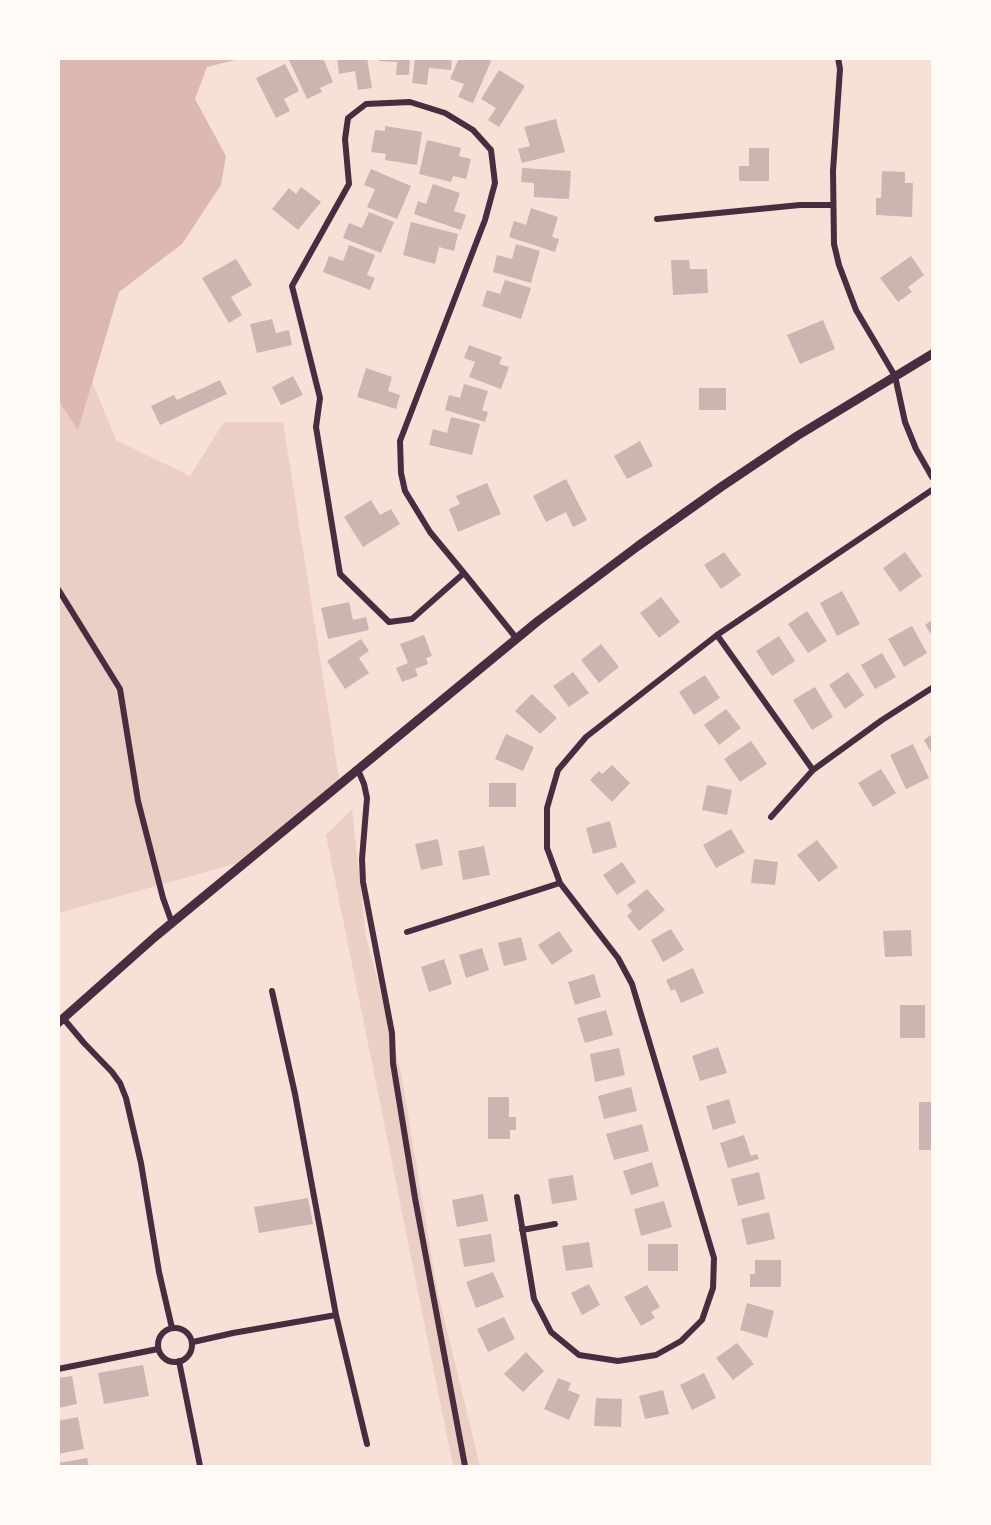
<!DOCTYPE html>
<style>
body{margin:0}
#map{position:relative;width:991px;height:1525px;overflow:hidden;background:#f7e1d7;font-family:"Open Sans",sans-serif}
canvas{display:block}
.frame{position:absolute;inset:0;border:60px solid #fffaf5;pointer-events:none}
</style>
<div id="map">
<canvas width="991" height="1525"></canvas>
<div class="frame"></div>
</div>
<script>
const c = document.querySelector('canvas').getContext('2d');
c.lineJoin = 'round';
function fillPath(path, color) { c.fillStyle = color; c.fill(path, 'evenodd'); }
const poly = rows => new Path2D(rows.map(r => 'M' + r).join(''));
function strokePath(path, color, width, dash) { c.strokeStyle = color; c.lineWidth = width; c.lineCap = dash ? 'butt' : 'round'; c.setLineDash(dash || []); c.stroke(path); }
fillPath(poly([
 [92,381,116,440,190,476,224,422,283,422,340,785,249,860,59,913,58,397,61,405,78,430],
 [352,809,366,936,401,1072,437,1289,480,1466,453,1466,326,835]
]), '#ebcfc5');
fillPath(poly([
 [58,59,239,59,207,67,195,99,226,156,221,185,182,244,119,292,78,430,61,405,59,397]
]), '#dcb8b0');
fillPath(poly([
 [292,58,323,58,333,82,320,88,322,92,307,99,289,60],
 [337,58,367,58,372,88,358,90,355,71,339,74],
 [379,58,410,58,409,75,396,75,397,62,379,61],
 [415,58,452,58,451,70,429,68,427,85,412,83],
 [459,58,492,59,473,103,458,97,464,84,450,79],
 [285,64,299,91,284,99,290,111,276,118,256,78],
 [499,70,525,86,499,127,488,120,496,108,481,99],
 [556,119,565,152,522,163,518,149,530,146,524,127],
 [385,126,422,132,417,165,385,160,386,154,371,152,375,130,385,131],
 [427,140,461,148,459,156,471,159,466,179,453,176,451,182,419,174],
 [749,148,769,148,769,181,739,181,739,166,749,166],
 [522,168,571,171,569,199,534,197,534,183,521,182],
 [371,169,411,186,397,219,367,207,375,189,364,185],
 [882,171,905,172,905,183,913,183,912,217,876,215,876,198,881,198],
 [433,184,460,193,454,211,466,215,461,230,414,214,418,201,426,204],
 [301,187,321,202,298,230,272,209,289,188,296,194],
 [531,208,558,217,552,237,559,239,555,252,509,237,514,221,526,225],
 [369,212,394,222,381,253,343,238,349,223,362,228],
 [411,222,458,234,454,251,439,247,435,264,403,255],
 [516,244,540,251,531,283,493,272,497,255,512,259],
 [349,245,375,255,367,275,375,278,370,290,323,272,329,256,343,261],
 [911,256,924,275,908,287,912,292,898,302,880,278],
 [236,259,252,285,231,297,242,315,229,323,202,278],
 [671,260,689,260,690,269,707,269,708,293,673,295],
 [505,280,531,288,521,319,482,306,487,290,500,294],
 [272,319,276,333,289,330,292,345,257,353,250,324],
 [823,320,835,349,800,364,787,335],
 [469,345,502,357,499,364,509,367,501,389,469,377,475,362,464,358],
 [366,368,392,377,388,391,400,395,396,409,357,397],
 [293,376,303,395,281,405,272,387],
 [220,380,227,394,160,425,151,406,174,395,177,400],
 [464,384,488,391,482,410,488,412,485,422,445,410,449,395,460,398],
 [699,388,726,388,726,410,699,410],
 [451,417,480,424,472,455,429,445,433,429,447,433],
 [640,441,653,466,627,479,614,456],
 [566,479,587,520,573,527,566,512,546,522,533,496],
 [487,483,501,514,458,532,449,509,460,504,456,496],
 [371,500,380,515,391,509,400,524,363,547,344,517],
 [724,552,741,575,721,589,704,565],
 [905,552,922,576,900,592,883,568],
 [842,591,860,624,837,636,820,603],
 [661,597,680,622,659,638,640,613],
 [349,602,353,620,366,617,369,630,328,639,321,608],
 [807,611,827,641,808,653,788,624],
 [932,620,932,636,925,625],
 [912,626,927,653,904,667,888,639],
 [424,635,432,656,426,658,428,664,415,669,418,676,402,682,396,668,408,663,400,644],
 [779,636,795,661,772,676,756,651],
 [361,639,369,651,359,658,369,673,345,689,327,661],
 [601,644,619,667,599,683,581,660],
 [882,653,896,677,875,689,861,665],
 [573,672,589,693,569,707,553,686],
 [848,672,864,695,845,709,829,685],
 [705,675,720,698,694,715,679,692],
 [815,687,833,717,812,730,793,700],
 [532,694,557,718,540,734,515,711],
 [726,709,741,728,719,745,704,725],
 [506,734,534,747,523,771,495,759],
 [932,734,932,754,924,740],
 [751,741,767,764,740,782,724,759],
 [913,744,929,778,906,789,890,755],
 [612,765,630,783,612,802,590,780,599,771,602,774],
 [881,769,896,793,873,807,858,783],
 [489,783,516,783,516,807,489,807],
 [707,785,732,790,727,815,702,810],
 [610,821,617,847,593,854,586,828],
 [731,829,745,852,716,868,703,845],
 [438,839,443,865,421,870,415,844],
 [817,840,838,867,819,882,797,855],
 [484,846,490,875,463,880,458,851],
 [754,859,778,862,775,885,751,883],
 [622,862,636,882,617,895,603,875],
 [647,889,665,910,639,931,627,916,632,911,627,905],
 [671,929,684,950,663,962,651,940],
 [911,930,912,956,885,957,883,931],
 [559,931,573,951,552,965,538,945],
 [521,937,527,960,504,966,498,943],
 [482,948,489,970,466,978,459,955],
 [444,959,452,984,429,992,421,967],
 [693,968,704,993,681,1003,675,989,671,991,666,980],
 [594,974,601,997,575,1005,568,982],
 [900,1005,925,1005,925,1038,900,1038],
 [606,1010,613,1035,585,1043,577,1018],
 [718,1047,727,1073,700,1081,692,1056],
 [619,1048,625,1075,595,1082,590,1054],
 [631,1087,637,1111,604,1119,598,1096],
 [488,1097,509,1097,509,1117,516,1117,516,1130,510,1130,510,1139,488,1139],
 [729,1099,736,1123,713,1130,706,1106],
 [919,1102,932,1102,932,1150,919,1150],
 [642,1124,649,1151,614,1160,606,1134],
 [744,1135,751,1156,757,1154,759,1159,728,1168,720,1143],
 [652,1162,659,1186,631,1195,623,1171],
 [759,1172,765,1199,738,1206,731,1179],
 [573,1175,577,1200,552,1204,548,1179],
 [483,1194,488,1221,457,1227,452,1200],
 [308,1198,313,1224,259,1233,254,1207],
 [664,1201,672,1227,641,1236,634,1209],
 [769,1212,775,1239,747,1245,741,1219],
 [491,1234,495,1262,464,1267,459,1239],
 [589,1242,593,1267,566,1271,562,1246],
 [648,1244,678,1244,678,1271,648,1271],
 [755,1260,781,1260,781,1287,750,1287,750,1274,755,1274],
 [493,1272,504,1297,476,1308,466,1282],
 [589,1284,600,1305,582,1315,571,1293],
 [647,1285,660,1307,651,1312,655,1318,641,1326,624,1297],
 [747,1303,774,1311,767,1338,740,1330],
 [504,1317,515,1339,488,1352,477,1329],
 [737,1343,754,1364,733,1380,716,1358],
 [526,1352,544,1371,523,1392,504,1374],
 [143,1365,149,1396,104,1404,98,1373],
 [704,1373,716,1398,692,1410,680,1385],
 [72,1376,77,1404,58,1408,58,1378],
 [558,1378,571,1383,568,1390,580,1395,569,1420,544,1409],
 [663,1390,669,1414,645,1419,639,1396],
 [596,1398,622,1399,621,1427,594,1426],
 [78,1417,84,1449,58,1454,58,1421],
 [87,1458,89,1466,58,1466,58,1463]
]), '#ccb4b1');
strokePath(poly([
 [838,58,840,69,833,171,834,244,839,265,856,310,895,376,905,422,916,449,932,477],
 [657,219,800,205,833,205],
 [464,573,412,619,389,622,340,574,316,427,320,398,292,286,349,184,345,139,348,118,366,104,410,102,445,113,473,130,491,150,495,183,485,220,400,441,401,473,405,491,430,532,464,573,517,639],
 [58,589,120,689,138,801,163,898,172,923],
 [717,635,813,770],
 [358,770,364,784,367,798,362,859,363,882,392,1033,393,1063,415,1198,465,1466],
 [771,817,813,770,882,720,932,688],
 [407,932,560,883],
 [272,991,295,1094,336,1315,367,1444],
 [63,1018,84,1043,112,1072,120,1083,126,1098,141,1163,159,1272,172,1328],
 [517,1197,534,1299,551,1332,579,1355,618,1361,656,1355,681,1341,702,1320,713,1288,714,1258,632,984,618,958,560,883,547,848,547,808,558,770,586,737,717,635,932,490],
 [522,1230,555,1224],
 '158 1345a17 17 0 1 1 34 0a17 17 0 1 1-34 0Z',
 [193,1342,233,1333,336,1315],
 [179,1361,200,1466],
 [58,1369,158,1349]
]), '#4a2c40', 6);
strokePath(poly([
 [58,1023,156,936,538,621,638,546,721,487,797,436,932,354]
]), '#4a2c40', 9);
</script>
